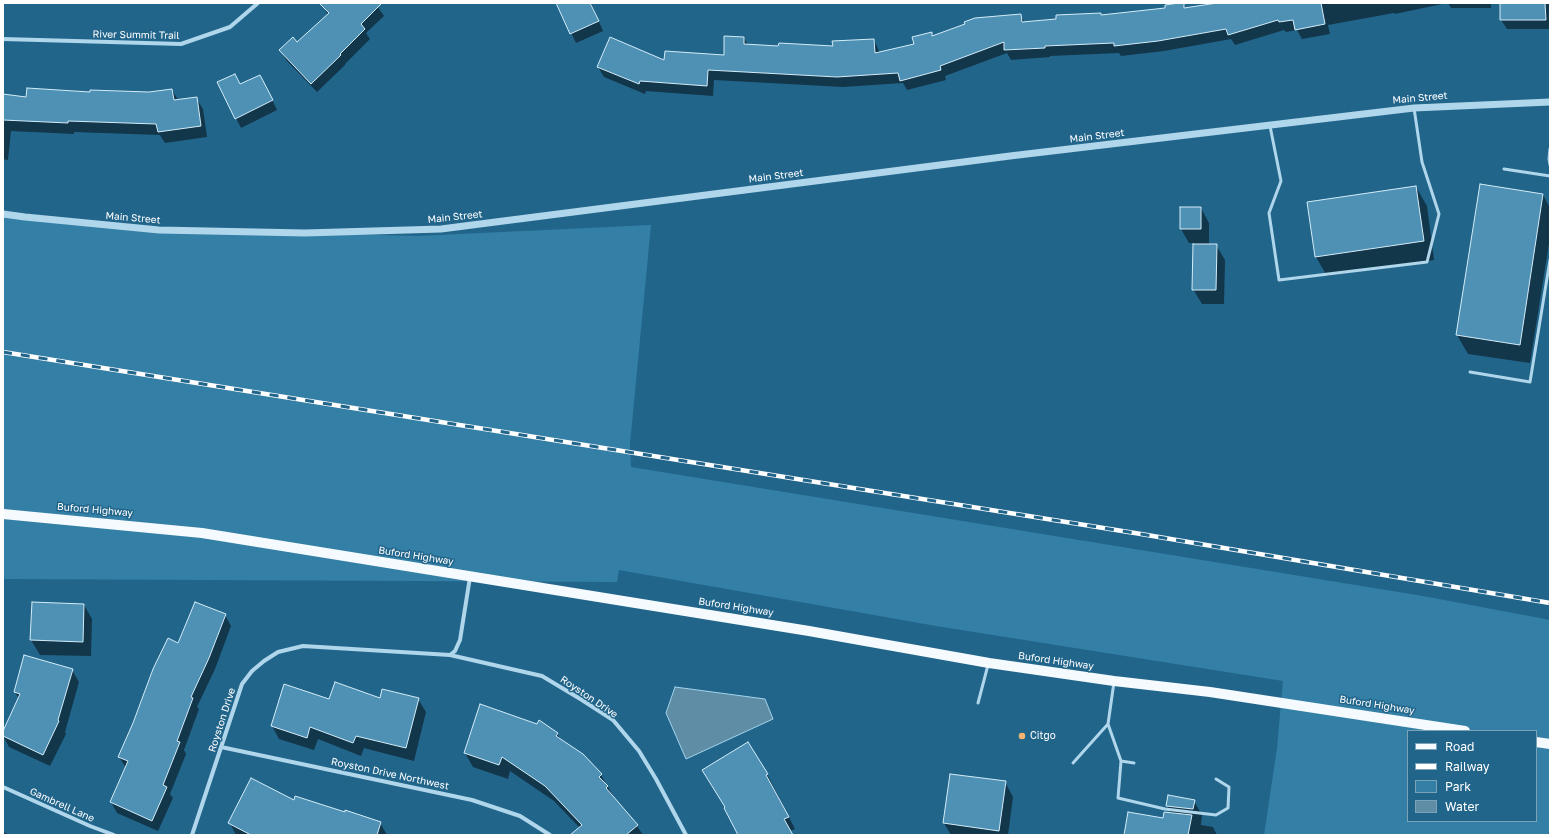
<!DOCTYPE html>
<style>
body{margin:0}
#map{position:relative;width:1553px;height:838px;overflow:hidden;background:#22658b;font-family:"Golos Text",sans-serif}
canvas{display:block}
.frame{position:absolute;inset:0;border:4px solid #fff;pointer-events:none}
.legend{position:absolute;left:1407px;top:730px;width:130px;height:92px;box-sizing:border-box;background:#22658b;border:1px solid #7aa3b9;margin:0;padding:5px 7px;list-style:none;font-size:12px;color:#fff}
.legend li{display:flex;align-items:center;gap:8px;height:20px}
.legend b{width:20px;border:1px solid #7aa3b9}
</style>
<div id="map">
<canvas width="1553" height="838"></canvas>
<div class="frame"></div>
<ul class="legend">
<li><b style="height:5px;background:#f4fafe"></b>Road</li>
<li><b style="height:5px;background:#fff"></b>Railway</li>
<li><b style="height:11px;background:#337fa6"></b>Park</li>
<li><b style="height:11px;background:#608da6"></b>Water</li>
</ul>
</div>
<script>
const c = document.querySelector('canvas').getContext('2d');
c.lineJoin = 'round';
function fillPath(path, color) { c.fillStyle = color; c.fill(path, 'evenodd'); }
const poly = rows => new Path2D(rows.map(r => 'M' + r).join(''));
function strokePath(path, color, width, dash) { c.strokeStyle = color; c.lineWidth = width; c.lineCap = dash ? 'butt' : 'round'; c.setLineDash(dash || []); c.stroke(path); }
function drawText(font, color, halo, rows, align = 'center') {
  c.font = font + ' "Golos Text",sans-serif'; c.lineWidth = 3; c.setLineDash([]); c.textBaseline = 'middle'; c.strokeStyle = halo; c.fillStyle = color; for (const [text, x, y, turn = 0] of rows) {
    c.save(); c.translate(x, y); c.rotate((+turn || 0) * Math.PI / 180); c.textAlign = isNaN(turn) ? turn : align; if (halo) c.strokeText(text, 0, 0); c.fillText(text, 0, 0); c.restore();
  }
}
fillPath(poly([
 [3,217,185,230,417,236,651,225,630,444,631,467,1423,596,1550,620,1550,835,1264,835,1277,748,1283,681,936,626,619,570,617,582,3,579],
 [1408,731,1536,731,1536,821,1408,821]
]), '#337fa6');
const water = poly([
 [675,687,765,699,773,719,686,759,666,713,675,687]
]);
fillPath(water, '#608da6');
strokePath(water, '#a3d4ec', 1);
fillPath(poly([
 [327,3,375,3,384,16,366,33,370,39,345,64,345,65,317,92,286,60,281,50,297,44,328,15,323,6],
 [557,3,591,3,603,31,576,43],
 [1183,3,1186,9,1220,3,1447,3,1395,14,1394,13,1328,25,1330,34,1302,39,1297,30,1286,32,1284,30,1235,45,1231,39,1164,51,1121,56,1119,53,1050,56,1050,57,1011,60,1007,53,945,76,946,80,907,90,903,83,843,87,714,80,713,96,646,91,645,94,604,77,598,67,725,56,744,38,748,45,779,47,834,48,874,40,880,53,915,44,931,33,933,37,1020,16,1025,22,1166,9],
 [1448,3,1491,3,1491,8,1451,8],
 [1501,3,1550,3,1550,29,1507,29,1501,20],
 [240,85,265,85,277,110,241,128,236,118],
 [172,90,178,100,196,98,203,109,207,137,165,143,160,135,74,132,74,134,11,131,8,160,3,159,3,95,27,98,91,93,149,93],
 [1416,187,1427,206,1434,260,1327,276,1316,257],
 [1543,195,1550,208,1550,237,1530,363,1468,354,1457,335],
 [1201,208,1209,223,1209,245,1216,245,1225,260,1224,304,1202,304,1193,289,1194,243,1189,243,1181,229],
 [33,603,84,605,92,619,91,656,40,655,31,640],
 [225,615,231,626,215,669,197,707,199,709,184,750,186,754,170,794,173,798,158,831,117,813,111,802,126,768,119,757,179,645],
 [72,670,79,682,65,732,66,734,50,766,9,747,3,736,3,733,19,699,15,692],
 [418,699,426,712,414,761,364,748,361,756,318,739,314,750,279,739,272,726,330,700],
 [557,734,561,740,601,775,615,799,637,826,643,835,579,835,580,828,554,801,510,771,508,779,473,767,465,753],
 [767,774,795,829,790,831,792,835,739,835,726,807,710,782],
 [951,775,1005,782,1013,797,1008,835,951,835,944,823],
 [294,801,380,823,387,835,236,835,230,823],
 [1194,801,1202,815,1201,825,1213,827,1217,835,1125,835,1164,819,1171,814,1167,806],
 [3,832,10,835,3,835]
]), '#0007');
const building = poly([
 [319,3,382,3,361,24,365,29,340,54,341,55,311,84,279,50,293,37,297,42,329,13,319,3],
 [556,3,590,3,599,21,570,34,556,3],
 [1179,3,1184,3,1184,8,1217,3,1321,3,1325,24,1295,30,1293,20,1279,22,1278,20,1228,35,1226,29,1158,41,1114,46,1114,43,1045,46,1045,48,1004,50,1004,42,940,66,941,70,900,81,898,73,837,77,708,70,707,86,640,81,639,84,597,67,610,37,664,60,665,51,724,55,724,36,744,37,744,44,778,46,779,43,833,46,832,41,874,39,875,53,914,44,912,37,932,32,932,36,965,24,964,22,975,18,1021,14,1022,22,1056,19,1056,15,1101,13,1101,15,1165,8,1165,5,1179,3],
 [1500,3,1545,3,1546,20,1500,20,1500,3],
 [235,74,240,84,260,75,273,100,235,119,217,82,235,74],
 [27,88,90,92,90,90,149,92,172,89,174,100,197,97,201,126,158,132,156,124,68,121,68,123,3,120,3,94,26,97,27,88],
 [1480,184,1543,194,1520,345,1456,335,1480,184],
 [1416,186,1424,241,1315,257,1307,202,1416,186],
 [1180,207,1201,207,1201,229,1180,229,1180,207],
 [1193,244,1217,244,1216,290,1192,290,1193,244],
 [32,602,84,604,83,642,30,640,32,602],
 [195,602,226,614,209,658,191,697,193,698,177,741,180,742,163,785,167,787,152,821,110,802,128,761,118,757,133,723,153,669,168,638,178,643,195,602],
 [24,655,73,669,58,720,59,721,43,755,3,736,3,731,20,694,14,692,24,655],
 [335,682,380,698,382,689,419,698,406,748,356,736,353,743,310,727,307,738,271,726,284,684,329,699,335,682],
 [480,704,537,724,539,720,558,733,556,736,583,754,602,774,599,777,608,786,606,788,638,825,626,835,570,835,582,825,545,786,502,757,499,765,464,753,480,704],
 [748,742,768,774,766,775,789,817,784,819,793,835,738,835,724,808,725,807,702,770,748,742],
 [950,774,1006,781,999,831,943,823,950,774],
 [251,778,294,800,295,796,345,812,345,810,381,822,377,835,251,835,228,823,251,778],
 [1168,795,1195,800,1193,809,1166,806,1168,795],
 [1128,812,1163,818,1164,812,1192,815,1188,835,1124,835,1128,812]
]);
fillPath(building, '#4f91b4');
strokePath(building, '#d4ecf8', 1);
strokePath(poly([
 [1270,126,1281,181,1269,213,1279,280,1427,262,1439,214,1422,162,1414,108],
 [1550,149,1549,159,1550,165],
 [1504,169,1550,176],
 [1470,372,1530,382,1550,260],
 [978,703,988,665],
 [1108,724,1121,761,1134,763],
 [1121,761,1118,798,1165,809,1216,815,1228,808,1229,787,1216,779],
 [1073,763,1108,724,1114,682]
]), '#afd6eb', 3);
strokePath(poly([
 [3,39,181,44,230,27,258,3],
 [450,655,455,651,460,640,470,577],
 [221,747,472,800,520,816,550,835],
 [3,787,90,826,114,835],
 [192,835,242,684,252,671,264,661,278,652,303,646,450,655,542,676,582,700,613,720,639,751,656,779,686,835]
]), '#afd6eb', 4);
strokePath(poly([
 [3,214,25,217,159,230,305,233,441,229,1010,156,1414,108,1550,102]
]), '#afd6eb', 7);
strokePath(poly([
 [3,514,202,533,809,631,989,663,1114,681,1210,692,1465,731],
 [1536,742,1550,744]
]), '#f4fafe', 10);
const rail = poly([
 [3,352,1141,534,1550,603]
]);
strokePath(rail, '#fff', 4.5);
strokePath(rail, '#22658b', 3, [9]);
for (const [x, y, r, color] of [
 [1022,736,4,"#f7b571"]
]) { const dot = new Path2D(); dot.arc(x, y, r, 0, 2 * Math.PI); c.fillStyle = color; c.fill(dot); strokePath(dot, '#22658b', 1.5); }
drawText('10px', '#fff', '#22658b', [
 ["River Summit Trail",136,35,1],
 ["Main Street",1420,98,-5],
 ["Main Street",1097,136,-7],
 ["Main Street",776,176,-7],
 ["Main Street",455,217,-6],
 ["Main Street",133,218,5],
 ["Buford Highway",95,510,5],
 ["Buford Highway",416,556,9],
 ["Buford Highway",736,607,9],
 ["Buford Highway",1056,661,8],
 ["Royston Drive",589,697,34],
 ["Buford Highway",1377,705,9],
 ["Royston Drive",222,720,-72],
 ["Royston Drive Northwest",390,774,12],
 ["Gambrell Lane",62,805,24]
]);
drawText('10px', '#fff', '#22658b', [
 ["Citgo",1030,736]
], 'left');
</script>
